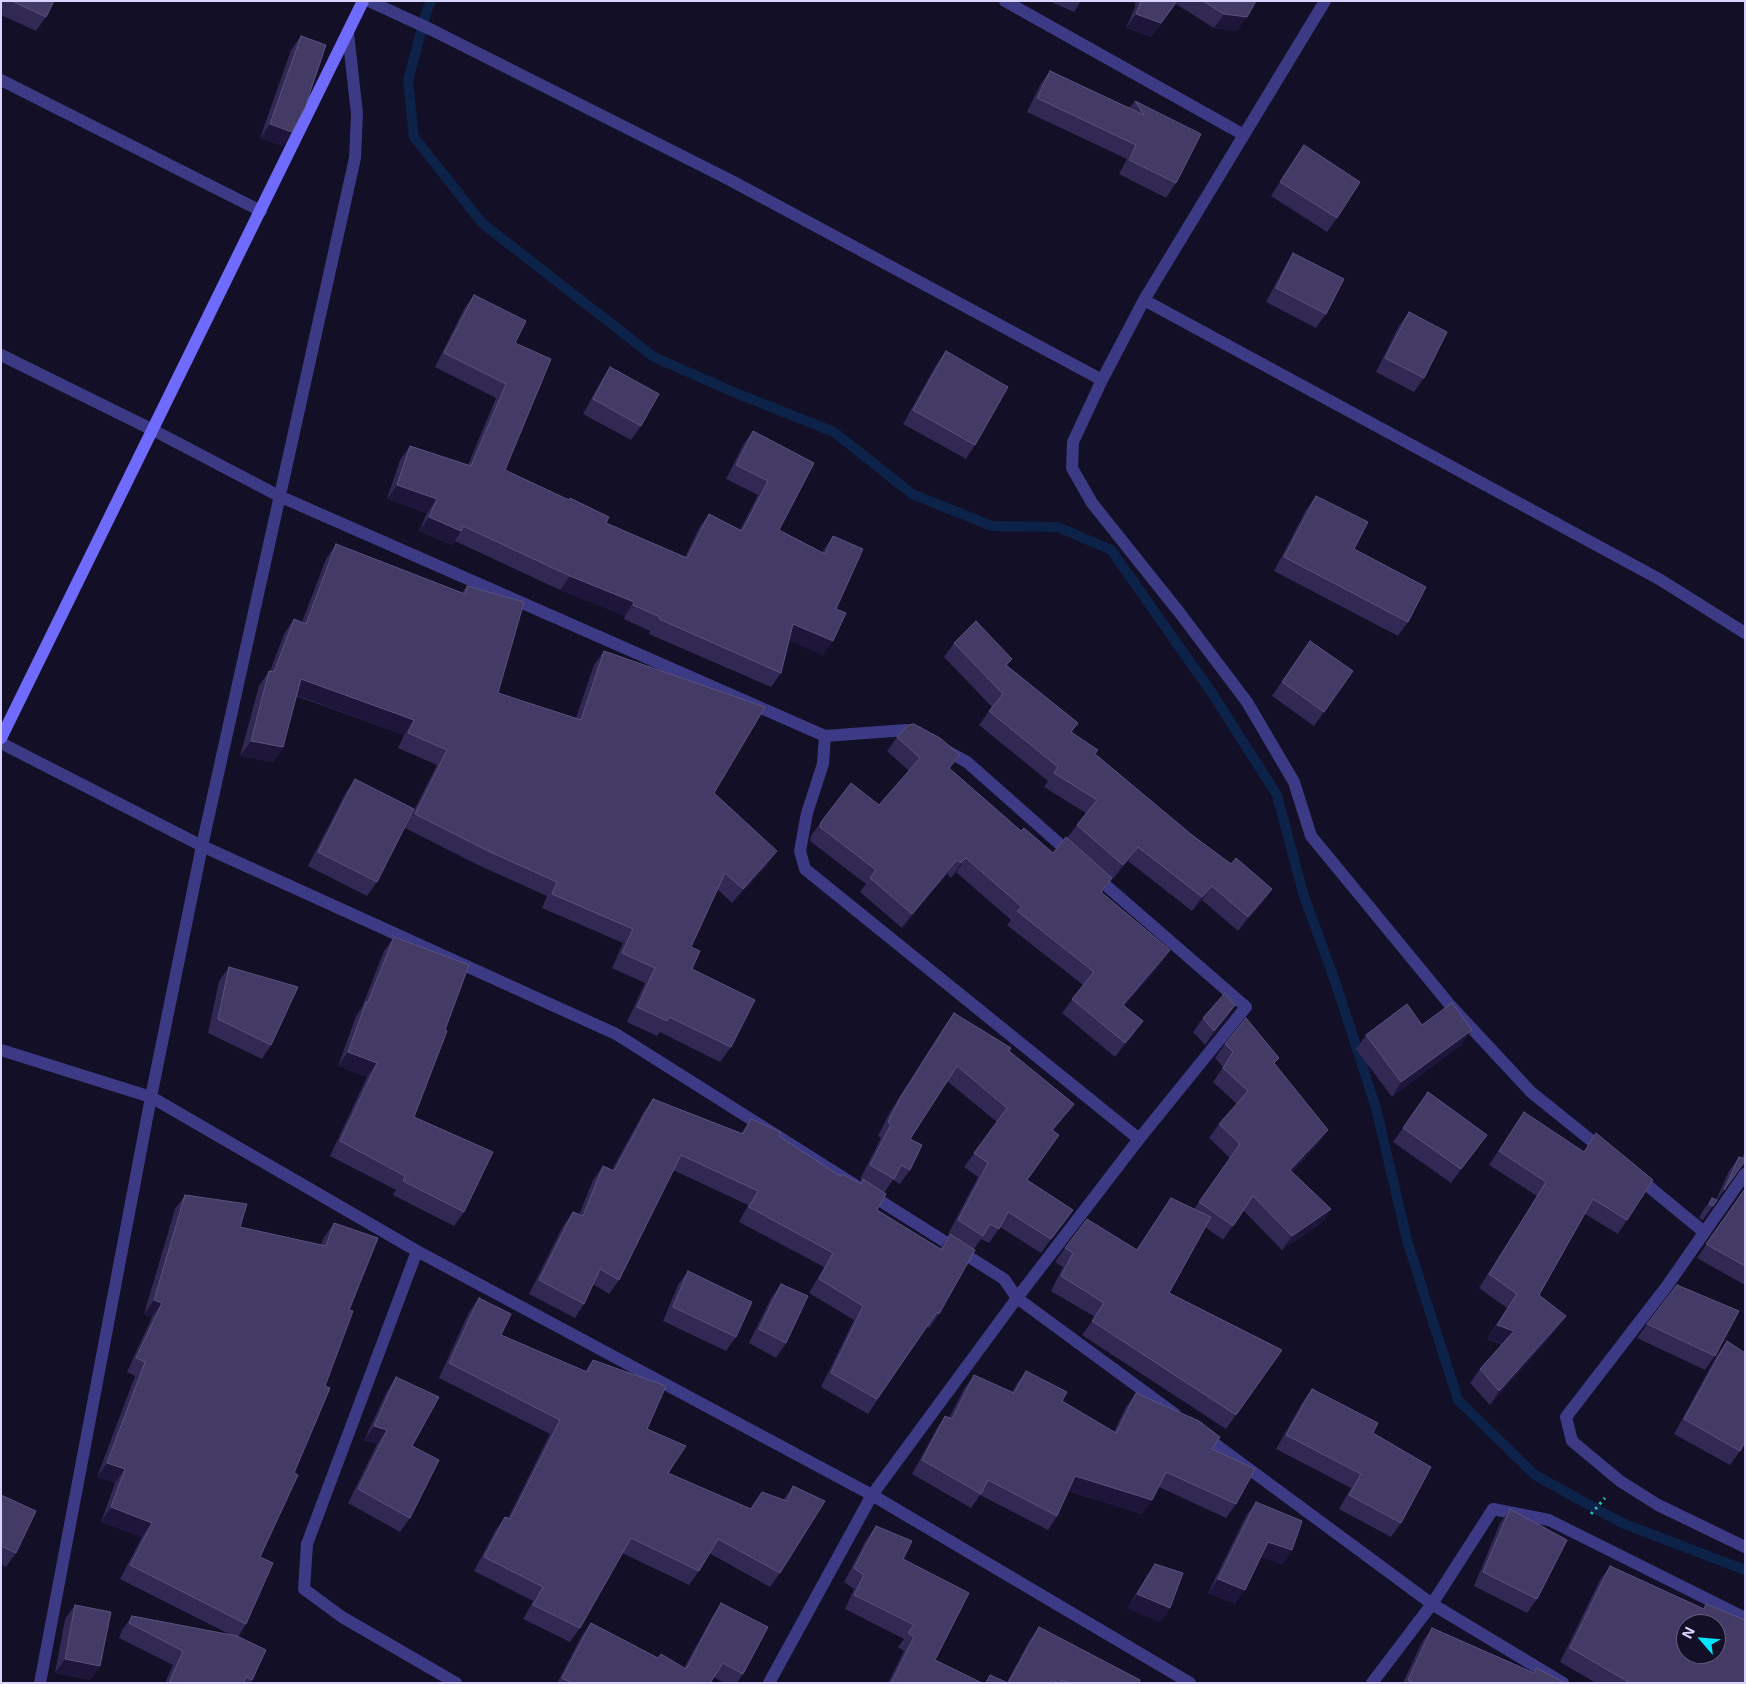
<!DOCTYPE html>
<style>
body{margin:0}
#map{position:relative;width:1746px;height:1684px;overflow:hidden;background:#130f26;font-family:Inter,sans-serif}
canvas{display:block}
.frame{position:absolute;inset:0;border:2px solid #d9d4ff;pointer-events:none}
.north{position:absolute;left:1676px;top:1614px;width:50px;height:50px;box-sizing:border-box;background:#130f26;border:1px solid #625e7d;border-radius:50%;rotate:297deg;font-size:14px;font-weight:700;line-height:20px;text-align:center;color:#d9d4ff}
.north::after{content:'';display:block;margin:auto;width:18px;height:22px;background:#00e5ff;clip-path:polygon(50% 0,100% 100%,50% 72%,0 100%)}
</style>
<div id="map">
<canvas width="1746" height="1684"></canvas>
<div class="frame"></div>
<div class="north">N</div>
</div>
<script>
const c = document.querySelector('canvas').getContext('2d');
c.lineJoin = 'round';
const poly = rows => new Path2D(rows.map(r => 'M' + r).join(''));
function strokePath(path, color, width, dash) { c.strokeStyle = color; c.lineWidth = width; c.lineCap = dash ? 'butt' : 'round'; c.setLineDash(dash || []); c.stroke(path); }
function fillPath(path, color) { c.fillStyle = color; c.fill(path, 'evenodd'); }
strokePath(poly([
 [431,1,426,13,408,81,414,137,482,223,654,357,731,391,834,432,912,494,992,526,1058,527,1111,550,1212,693,1277,795,1303,893,1337,987,1376,1108,1407,1240,1458,1400,1535,1475,1622,1523,1745,1570]
]), '#0c2248', 10);
strokePath(poly([
 [1591,1514,1605,1498]
]), '#2fb8b0', 3, [2.5, 4]);
strokePath(poly([
 [369,1,432,30,730,180,1102,380],
 [1005,1,1244,135],
 [1325,1,1144,300,1102,380,1073,442,1072,468,1092,503,1179,612,1247,702,1294,782,1311,836,1450,1005,1531,1092,1603,1150],
 [1,80,261,211],
 [1144,300,1659,579,1745,633],
 [1,355,153,430,279,496,825,736,906,730,918,736],
 [825,736,823,764,807,813,800,851,805,869,1139,1139],
 [1,743,202,846,616,1034,1004,1279,1017,1298,1175,1414],
 [945,750,967,762,1072,855],
 [1,1050,151,1097,417,1251,872,1495,1190,1683],
 [1745,1174,1667,1286,1566,1417,1572,1441,1620,1481,1658,1505,1745,1547],
 [1636,1176,1704,1232],
 [417,1251,307,1544,304,1589,342,1617,456,1683],
 [1203,1435,1432,1604,1563,1683],
 [40,1683,151,1097,202,846,355,158,357,114,348,33],
 [769,1683,872,1495,1017,1298,1139,1139,1246,1007,1094,875],
 [1372,1683,1432,1604,1493,1509,1549,1520,1745,1618]
]), '#3d3a85', 12);
strokePath(poly([
 [1,738,363,1]
]), '#6f6bff', 12);
fillPath(poly([
 [1,1,54,1,46,17,36,31,1,15],
 [1049,1,1081,1,1074,12],
 [1135,1,1256,1,1237,31,1214,28,1176,4,1151,37,1126,28,1135,7],
 [301,36,292,132,283,146,260,138,291,50],
 [1050,71,1129,108,1135,101,1201,134,1176,183,1166,198,1119,174,1127,159,1027,112,1040,85],
 [1304,145,1337,218,1327,232,1271,196],
 [1293,253,1326,314,1316,328,1266,302,1284,268],
 [474,295,515,343,505,470,606,523,685,557,699,528,709,514,740,530,758,495,726,479,743,445,753,431,814,463,779,530,822,552,833,536,836,609,823,655,789,640,781,673,771,687,649,634,650,631,624,619,625,616,560,590,455,541,452,545,419,531,427,513,387,499,400,460,410,446,468,465,496,398,435,367,464,309],
 [1409,312,1424,378,1414,392,1376,372,1399,326],
 [946,351,975,445,966,459,903,424,936,365],
 [610,367,641,426,631,440,583,414,601,381],
 [1316,496,1408,622,1398,636,1274,571,1306,510],
 [336,544,462,593,467,586,498,693,576,718,594,665,604,651,714,793,767,866,732,903,717,889,691,947,692,969,731,1047,720,1062,660,1032,657,1036,627,1022,645,983,612,968,623,943,542,908,547,896,478,865,405,828,437,765,398,748,404,735,296,696,283,747,273,762,240,756,259,686,269,671,270,671,284,634,294,619,302,622,326,559],
 [1310,641,1353,671,1314,726,1272,696],
 [954,643,1007,666,1072,732,1095,754,1192,835,1231,864,1272,889,1262,903,1238,931,1202,900,1192,911,1128,861,1113,879,1112,878,1102,893,1161,964,1124,1006,1133,1035,1115,1057,1062,1013,1083,985,1007,925,1011,920,956,872,951,878,947,874,902,928,860,892,866,884,810,841,811,836,821,822,879,805,909,771,887,751,897,737,950,769,1021,831,1053,853,1067,838,1086,813,1044,787,1048,781,979,725,992,707,944,657],
 [355,779,377,882,367,896,308,866,345,794],
 [394,937,445,1030,414,1117,464,1212,454,1226,393,1195,396,1190,330,1156,367,1077,338,1066,356,1016,362,1007,384,951],
 [229,967,271,1045,262,1059,208,1033,219,981],
 [1235,1005,1226,1019,1205,1045,1193,1032,1203,1018],
 [954,1013,1009,1051,1074,1104,1053,1131,1027,1180,1073,1210,1041,1253,1000,1227,989,1243,981,1239,974,1249,939,1314,929,1328,927,1326,868,1414,821,1387,854,1320,809,1293,824,1267,739,1222,748,1205,673,1170,619,1280,609,1294,593,1284,584,1304,575,1318,529,1294,563,1226,573,1212,579,1215,593,1180,603,1166,612,1170,643,1113,653,1099,741,1133,751,1119,840,1176,860,1183,862,1180,860,1179,881,1138,878,1136,890,1112,944,1027],
 [947,1081,997,1122,964,1167,978,1177,948,1234,950,1235,940,1248,877,1210,884,1193,893,1180,900,1184,910,1170,910,1139],
 [1422,1025,1462,1044,1392,1097,1356,1049,1366,1035],
 [1225,1044,1275,1064,1318,1144,1292,1172,1331,1209,1321,1223,1282,1250,1243,1210,1223,1240,1205,1227,1169,1293,1282,1350,1226,1429,1082,1335,1095,1317,1051,1291,1063,1267,1055,1262,1065,1248,1136,1250,1171,1198,1194,1209,1230,1158,1209,1138,1219,1124,1237,1104,1213,1082,1223,1067,1215,1058],
 [1428,1092,1487,1135,1451,1183,1393,1142],
 [1524,1112,1627,1220,1618,1234,1585,1214,1539,1295,1556,1330,1490,1405,1470,1383,1480,1369,1502,1345,1487,1339,1507,1308,1479,1288,1537,1196,1489,1165],
 [1745,1151,1745,1166,1741,1167,1703,1220,1699,1218,1702,1212,1712,1198,1716,1200,1729,1171,1739,1157,1742,1158],
 [1745,1188,1745,1285,1697,1258],
 [185,1195,240,1227,321,1245,324,1237,334,1223,349,1310,260,1557,246,1624,238,1637,252,1680,250,1683,165,1683,173,1665,119,1638,122,1630,132,1616,231,1635,120,1579,142,1537,101,1522,115,1483,97,1477,135,1376,127,1372,152,1317,144,1314,175,1209],
 [688,1271,736,1337,726,1351,663,1321,678,1285],
 [781,1284,786,1343,776,1358,749,1343,771,1298],
 [479,1298,501,1335,585,1371,593,1360,647,1429,668,1473,750,1509,762,1492,783,1500,793,1486,780,1573,770,1587,709,1553,699,1571,689,1585,622,1553,580,1628,570,1642,523,1619,533,1601,474,1571,495,1531,505,1517,508,1518,550,1434,439,1378,469,1312],
 [1647,1324,1715,1356,1705,1370,1637,1338],
 [1727,1341,1740,1451,1730,1465,1674,1434,1717,1355],
 [1026,1371,1062,1401,1114,1432,1126,1407,1136,1393,1212,1449,1236,1504,1226,1518,1159,1487,1152,1500,1142,1514,1068,1491,1057,1516,1048,1530,980,1495,971,1508,912,1474,936,1430,945,1416,949,1418,964,1389,974,1375,1012,1392,1016,1385],
 [396,1377,410,1518,400,1532,348,1503,377,1444,364,1440,387,1391],
 [1312,1389,1373,1433,1401,1523,1391,1537,1339,1509,1351,1488,1276,1449,1302,1403],
 [1,1495,16,1553,6,1567,1,1564],
 [1256,1502,1292,1550,1282,1564,1261,1557,1235,1604,1208,1593,1246,1516],
 [1510,1509,1537,1599,1527,1613,1474,1586,1500,1523],
 [876,1526,903,1559,935,1660,982,1683,888,1683,904,1651,898,1647,904,1639,845,1609,854,1589,844,1582,866,1540],
 [1155,1564,1170,1608,1160,1622,1127,1608,1145,1579],
 [1610,1566,1703,1609,1706,1604,1745,1683,1596,1683,1560,1662,1600,1580],
 [721,1603,743,1674,737,1683,724,1683,714,1677,711,1683,557,1683,581,1637,591,1623,658,1658,684,1668,712,1617],
 [75,1605,100,1666,90,1680,55,1673,65,1619],
 [1039,1627,1139,1683,985,1683,990,1675,1007,1682,1029,1641],
 [1432,1628,1533,1672,1536,1668,1565,1683,1403,1683,1422,1642]
]), '#312854');
fillPath(poly([
 [1178,1,1151,37,1126,28,1136,14],
 [1224,14,1247,17,1237,31,1214,28],
 [270,124,292,132,283,146,260,138],
 [397,485,437,499,427,513,387,499],
 [429,517,461,531,452,545,419,531],
 [570,576,634,602,625,616,560,590],
 [793,624,833,641,823,655,783,638],
 [301,679,414,720,404,735,291,693],
 [251,741,283,747,273,762,240,756],
 [960,755,950,769,949,768],
 [1138,847,1128,861,1113,879,1123,865],
 [777,851,767,866,732,903,743,889],
 [966,858,956,872,951,878,961,863],
 [957,860,947,874,902,928,912,914],
 [1212,886,1202,900,1192,911,1202,897],
 [1272,889,1262,903,1238,931,1248,917],
 [1170,950,1161,964,1113,1020,1123,1005],
 [1235,1005,1226,1019,1205,1045,1214,1031],
 [1143,1021,1133,1035,1115,1057,1125,1043],
 [1472,1030,1462,1044,1392,1097,1401,1082],
 [348,1052,377,1063,367,1077,338,1066],
 [1074,1104,1064,1118,1042,1144,1052,1130],
 [1328,1130,1318,1144,1280,1184,1290,1170],
 [1745,1161,1745,1166,1741,1167,1714,1204],
 [1331,1209,1321,1223,1282,1250,1292,1236],
 [1073,1210,1064,1224,1041,1253,1051,1239],
 [154,1300,162,1303,152,1317,144,1314],
 [1566,1316,1556,1330,1490,1405,1499,1391],
 [1497,1325,1514,1331,1505,1345,1487,1339],
 [374,1426,387,1430,377,1444,364,1440],
 [107,1463,125,1469,115,1483,97,1477],
 [1075,1476,1152,1500,1142,1514,1065,1490],
 [111,1507,152,1523,142,1537,101,1522],
 [1268,1542,1292,1550,1282,1564,1258,1556],
 [1218,1579,1245,1590,1235,1604,1208,1593],
 [1137,1594,1170,1608,1160,1622,1127,1608],
 [65,1659,100,1666,90,1680,55,1673]
]), '#1d163a');
const building = poly([
 [12,1,54,1,46,17,12,1],
 [1141,1,1177,1,1161,23,1136,14,1141,1],
 [1203,1,1256,1,1247,17,1224,14,1203,1],
 [301,36,326,45,305,107,292,132,270,124,301,36],
 [1050,71,1144,115,1135,101,1201,134,1176,183,1129,160,1136,145,1037,98,1050,71],
 [1304,145,1360,182,1337,218,1280,182,1304,145],
 [1293,253,1344,279,1326,314,1276,288,1293,253],
 [474,295,526,321,515,343,551,359,505,470,569,500,570,498,609,517,606,523,687,558,709,514,742,531,768,481,736,465,753,431,814,463,779,530,825,554,833,536,863,549,836,609,846,613,833,641,793,624,781,673,659,619,660,617,633,605,634,602,570,576,463,526,461,531,429,517,437,499,397,485,410,446,471,466,506,384,444,353,474,295],
 [1409,312,1447,332,1424,378,1385,358,1409,312],
 [946,351,1008,387,975,445,913,410,946,351],
 [610,367,659,394,641,426,593,399,610,367],
 [1316,496,1368,522,1354,549,1426,587,1408,622,1284,557,1316,496],
 [336,544,465,594,467,586,524,602,498,693,581,720,604,651,765,707,714,793,777,851,743,889,725,873,691,947,700,951,692,969,755,1000,731,1047,669,1017,667,1021,637,1007,655,968,622,953,633,929,552,894,557,882,488,851,415,814,447,750,408,733,414,720,301,679,283,747,251,741,269,671,274,672,294,619,306,624,336,544],
 [976,621,1012,659,1006,665,1078,723,1071,732,1098,750,1095,754,1192,835,1231,864,1236,858,1272,889,1248,917,1212,886,1202,897,1138,847,1123,865,1077,825,1097,800,1054,773,1058,767,989,711,1003,694,954,643,976,621],
 [1310,641,1353,671,1324,712,1282,682,1310,641],
 [914,724,940,738,960,755,949,768,1021,831,1024,828,1053,853,1066,837,1112,878,1101,892,1170,950,1123,1005,1143,1021,1125,1043,1072,999,1094,972,1017,911,1022,907,966,858,961,863,957,860,912,914,870,878,876,870,820,827,821,822,851,783,879,805,920,758,897,737,908,725,914,724],
 [355,779,414,809,377,882,318,852,355,779],
 [394,937,469,965,445,1030,447,1031,414,1117,493,1152,464,1212,403,1181,405,1176,340,1141,377,1063,348,1052,366,1002,368,1002,394,937],
 [229,967,298,987,271,1045,218,1019,229,967],
 [1225,993,1235,1005,1214,1031,1203,1018,1225,993],
 [1452,1003,1472,1030,1401,1082,1366,1035,1407,1004,1422,1025,1452,1003],
 [954,1013,1011,1048,1009,1051,1074,1104,1052,1130,1059,1135,1027,1180,1073,1210,1051,1239,1008,1212,999,1229,990,1224,983,1236,958,1220,988,1163,974,1153,1007,1108,957,1066,910,1139,922,1145,910,1170,901,1165,894,1179,870,1165,891,1124,888,1122,900,1098,954,1013],
 [1246,1018,1279,1058,1274,1063,1328,1130,1290,1170,1331,1209,1292,1236,1253,1196,1233,1226,1199,1202,1240,1144,1219,1124,1248,1091,1223,1068,1233,1052,1225,1044,1246,1018],
 [1428,1092,1487,1135,1461,1169,1403,1128,1428,1092],
 [653,1099,743,1134,751,1119,781,1132,779,1136,840,1176,842,1174,861,1184,863,1179,886,1194,877,1210,942,1250,950,1234,975,1250,939,1314,937,1312,877,1399,831,1373,863,1306,819,1279,833,1253,749,1207,758,1191,681,1155,619,1280,600,1269,584,1304,539,1280,573,1212,583,1216,603,1166,614,1171,653,1099],
 [1524,1112,1584,1152,1596,1133,1653,1180,1627,1220,1593,1199,1539,1295,1566,1316,1499,1391,1480,1369,1514,1331,1497,1325,1517,1294,1489,1274,1546,1182,1499,1151,1524,1112],
 [1739,1157,1745,1159,1745,1161,1724,1190,1739,1157],
 [1745,1189,1745,1266,1706,1244,1745,1189],
 [185,1195,247,1204,240,1227,326,1246,334,1223,378,1238,349,1310,353,1311,325,1386,330,1388,294,1473,298,1475,260,1557,273,1563,246,1624,130,1565,152,1523,111,1507,125,1469,107,1463,145,1362,136,1358,162,1303,154,1300,185,1195],
 [1171,1198,1211,1217,1169,1293,1282,1350,1236,1415,1092,1321,1104,1303,1061,1276,1073,1253,1065,1248,1087,1219,1137,1250,1171,1198],
 [1712,1198,1717,1200,1713,1206,1709,1204,1712,1198],
 [688,1271,752,1302,736,1337,673,1307,688,1271],
 [781,1284,808,1296,786,1343,759,1329,781,1284],
 [1677,1285,1739,1311,1715,1356,1647,1324,1677,1285],
 [479,1298,511,1314,501,1335,587,1372,593,1360,666,1386,647,1429,686,1446,668,1473,751,1509,762,1492,787,1501,793,1486,825,1501,780,1573,718,1539,699,1571,631,1538,580,1628,533,1605,543,1587,484,1557,505,1517,510,1519,560,1420,449,1363,479,1298],
 [1727,1341,1745,1353,1745,1442,1740,1451,1684,1419,1727,1341],
 [1026,1371,1067,1392,1062,1401,1116,1433,1136,1393,1199,1421,1220,1437,1212,1449,1255,1469,1236,1504,1166,1472,1152,1500,1075,1476,1057,1516,988,1480,981,1494,922,1460,945,1416,952,1419,974,1375,1014,1393,1026,1371],
 [396,1377,439,1397,412,1446,439,1460,410,1518,358,1489,387,1430,374,1426,396,1377],
 [1312,1389,1378,1423,1373,1433,1431,1467,1401,1523,1349,1495,1361,1474,1286,1435,1312,1389],
 [1,1495,36,1511,16,1553,1,1546,1,1495],
 [1256,1502,1302,1521,1292,1550,1268,1542,1245,1590,1218,1579,1256,1502],
 [1510,1509,1567,1540,1537,1599,1483,1572,1510,1509],
 [876,1526,912,1541,903,1559,969,1593,935,1660,982,1683,891,1683,914,1637,908,1633,914,1625,854,1595,864,1575,854,1568,876,1526],
 [1155,1564,1183,1573,1170,1608,1137,1594,1155,1564],
 [1610,1566,1704,1609,1706,1604,1745,1620,1745,1683,1630,1683,1570,1648,1610,1566],
 [1686,1624,1716,1624,1716,1654,1686,1654,1686,1624],
 [721,1603,768,1627,743,1674,723,1663,710,1683,572,1683,562,1678,591,1623,658,1658,661,1654,686,1669,721,1603],
 [75,1605,111,1612,100,1666,65,1659,75,1605],
 [132,1616,237,1636,266,1650,252,1680,246,1677,243,1683,169,1683,183,1651,129,1623,132,1616],
 [1039,1627,1140,1680,1139,1683,1069,1683,1062,1680,1061,1683,1057,1683,1052,1680,1051,1683,986,1683,990,1675,1008,1683,1039,1627],
 [1432,1628,1534,1673,1536,1668,1565,1683,1414,1683,1408,1680,1432,1628]
]);
fillPath(building, '#433a66');
strokePath(building, '#5a527e', 1);
</script>
